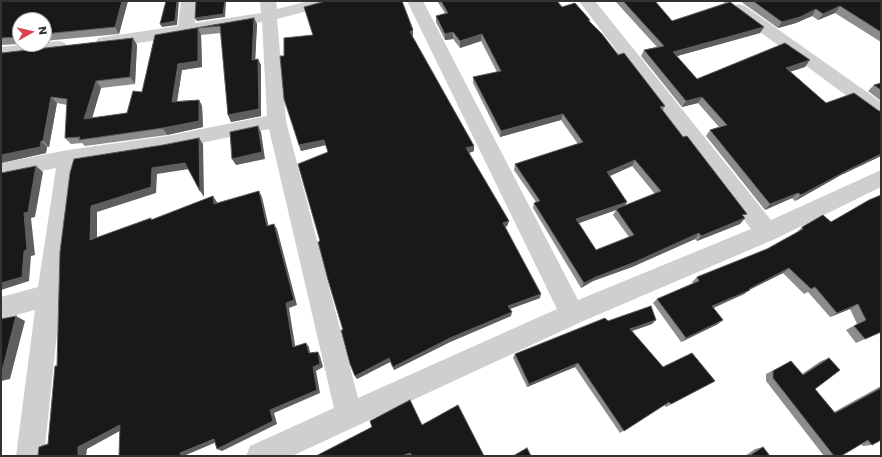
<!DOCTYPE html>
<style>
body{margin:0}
#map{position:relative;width:882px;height:457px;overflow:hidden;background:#fff;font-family:Poppins,sans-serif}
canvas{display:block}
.frame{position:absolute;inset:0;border:2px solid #323232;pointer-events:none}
.north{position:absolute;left:12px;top:12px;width:40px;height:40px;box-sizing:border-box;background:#fff;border:1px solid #adadad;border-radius:50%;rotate:82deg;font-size:11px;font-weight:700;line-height:16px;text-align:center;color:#323232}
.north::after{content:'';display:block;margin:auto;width:14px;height:18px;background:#d8454c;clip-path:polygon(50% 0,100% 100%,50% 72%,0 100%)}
</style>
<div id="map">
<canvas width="882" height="457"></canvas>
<div class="frame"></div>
<div class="north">N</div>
</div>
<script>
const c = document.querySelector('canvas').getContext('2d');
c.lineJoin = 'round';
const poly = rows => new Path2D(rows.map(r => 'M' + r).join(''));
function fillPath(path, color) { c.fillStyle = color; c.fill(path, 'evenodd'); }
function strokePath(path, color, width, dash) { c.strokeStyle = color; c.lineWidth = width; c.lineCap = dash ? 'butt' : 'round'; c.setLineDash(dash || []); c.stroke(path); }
fillPath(poly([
 [181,1,197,1,195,23,261,13,260,1,276,1,277,9,309,1,336,1,334,4,277,19,286,121,358,398,557,309,407,1,423,1,578,300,751,229,579,1,595,1,771,220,881,170,881,187,775,239,581,322,292,456,246,456,250,446,334,408,269,129,167,150,77,164,61,295,44,456,16,456,35,310,1,319,1,297,38,287,56,168,1,179,1,163,68,150,167,136,267,116,262,22,139,43,104,47,98,46,96,42,98,38,104,37,178,26,181,1],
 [739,4,745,6,881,102,881,118,874,116,733,12,731,9,733,6,739,4],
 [59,41,65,43,67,47,65,51,1,59,1,47,59,41]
]), '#cfcfcf');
fillPath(poly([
 [1,1,128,1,119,34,44,41,44,20,20,20,20,44,1,45],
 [437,1,557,1,562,7,590,20,590,22,665,106,663,110,745,218,740,224,697,241,695,239,632,267,593,281,581,288,533,208,534,203,536,202,514,170,515,164,578,144,561,120,500,137,473,83,473,77,497,72,481,41,460,48,453,39,445,40,436,22,436,16,445,13],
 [632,166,655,194,624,206,610,176],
 [616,210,613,215,629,237,596,250,578,223],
 [615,1,655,1,672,21,725,3,723,1,727,1,726,3,764,27,760,33,677,56,697,79,805,67,790,72,826,103,881,111,881,156,841,175,795,201,792,198,765,210,706,136,710,130,719,127,698,103,682,107,641,56,644,50,657,47],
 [740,1,881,1,881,42,835,13,818,20,812,16,796,23,778,28],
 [304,7,413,36,412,37,474,146,474,151,469,153,509,221,507,226,505,227,540,298,510,309,511,316,450,342,394,370,390,362,357,379,355,376,320,241,328,152,326,145,301,151,299,145,284,56,313,35],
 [254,18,257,24,255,59,258,59,261,65,261,116,231,122,228,115,221,33,201,35,202,67,182,70,177,101,199,100,202,106,203,127,167,135,85,146,82,143,71,144,65,138,67,105,57,103,49,147,47,147,46,153,1,163,1,53,133,38,137,45,135,84,101,88,92,118,127,113,142,92,155,35],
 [881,83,881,101,868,91,874,85],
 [802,227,881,332,856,343,846,330,857,324,850,309,830,317,808,292,804,294,783,273,749,290,744,294,714,308,718,324,681,342,653,303,657,299,693,283,692,282,697,277,767,249,796,233],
 [608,321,652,324,632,331,663,367,715,381,666,407,664,405,620,433,575,367,527,387,513,358,515,354],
 [829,358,815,389,834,412,881,386,881,440,872,445,863,446,861,444,841,456,824,456,766,381,766,374,791,361,802,374,821,361],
 [763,447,770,456,745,456,755,449]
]), '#8c8c8c');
fillPath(poly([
 [122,1,128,1,119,34,115,27],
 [177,1,179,1,177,25,162,27,160,24],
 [225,1,226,1,225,17,197,21,195,18],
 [840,6,835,13,818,20,823,14],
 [816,9,812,16,796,23,778,28,782,22],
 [254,18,257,24,255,66,252,60],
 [764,27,760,33,670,58,673,52],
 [198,28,201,35,202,67,182,70,176,108,172,102,178,64],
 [413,30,413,36,410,38,410,32],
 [453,32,453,39,445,40,445,34],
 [482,34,481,41,460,48,460,41],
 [133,38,137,45,135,84,130,77],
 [258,59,261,65,261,116,231,122,228,115],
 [810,60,805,67,782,74,786,68],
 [96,81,101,88,90,125,84,119],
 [51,97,57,103,49,147,43,141],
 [702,97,698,103,682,107,686,101],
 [199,100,202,106,203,127,167,135,163,128],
 [563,114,561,120,500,137,501,131],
 [258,126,261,132,265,159,236,165,232,159],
 [199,138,203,144,204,197,200,191],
 [324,140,326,145,301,151,299,145],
 [41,141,47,147,46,153,1,163,1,155],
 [474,146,474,151,466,154,466,148],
 [881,154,881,156,841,175,795,201,801,195,848,170],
 [635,160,632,166,605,178,607,172],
 [185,163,189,169,157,174,156,193,97,212,97,246,90,240,91,206,152,168],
 [36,166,43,172,35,217,31,218,35,255,31,256,29,281,1,290,1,283,24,251,24,213],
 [259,191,262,197,270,232,267,226],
 [798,193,792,198,765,210,770,204],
 [213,196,217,202,218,209,214,204],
 [627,202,624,207,616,209,616,210,574,225,576,219],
 [745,218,740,224,697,241,701,236],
 [509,221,507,226,502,228,503,223],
 [274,224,277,229,297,305,289,308,296,351,293,347,286,303],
 [699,233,695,239,632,267,593,281,581,288,584,283,596,277],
 [789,268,783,273,749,290,744,294,707,310,712,306,749,289],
 [541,294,540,298,507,310,508,306],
 [858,304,850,309,830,317,837,313],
 [512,312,511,316,450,342,394,370,393,367,450,338],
 [16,316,25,321,10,379,1,381,1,375],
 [656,320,652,324,626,333,630,329],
 [723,320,718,324,681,342,686,338],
 [306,343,309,347,311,357,309,353],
 [318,352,320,356,323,367,316,371,320,393,274,413,277,424,222,451,217,449,270,410,313,367],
 [389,358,390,362,357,379,355,376],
 [578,363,575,367,527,387,529,384],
 [120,425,127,427,87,449,86,456,78,456,78,447],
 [214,439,219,441,186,455,187,456,181,456,180,453],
 [410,453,411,455,408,456,402,456]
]), '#5e5e5e');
const building = poly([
 [1,1,122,1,115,27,44,34,44,20,20,20,20,37,1,38,1,1],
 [166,1,177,1,175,21,160,24,166,1],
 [196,1,225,1,223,14,195,18,196,1],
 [326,1,402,1,413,30,410,32,474,146,466,148,509,221,503,223,541,294,508,306,512,312,450,338,393,367,389,358,355,376,350,364,341,330,343,330,328,280,318,242,320,241,298,164,328,152,324,140,299,145,284,99,280,56,284,56,284,38,313,35,304,7,326,1],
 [441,1,557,1,562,7,575,3,590,20,588,20,602,34,618,55,624,53,665,106,660,107,683,137,687,136,747,214,742,215,745,218,701,236,699,233,635,262,596,277,584,283,534,203,540,201,515,164,583,142,563,114,501,131,473,77,501,71,482,34,460,41,453,32,445,34,436,16,448,13,441,1],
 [635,160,661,191,616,209,634,235,596,250,576,219,627,202,607,172,635,160],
 [623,1,655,1,672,21,730,2,764,27,673,52,697,79,785,43,810,60,786,68,826,103,854,93,879,111,881,111,881,154,848,170,801,195,798,193,770,204,710,130,727,125,702,97,686,101,644,50,664,46,623,1],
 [753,1,881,1,881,32,840,6,823,14,816,9,800,17,782,22,753,1],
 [254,18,252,60,258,59,259,109,228,115,220,26,198,28,198,61,178,64,172,102,199,100,199,121,163,128,79,140,80,137,65,138,67,99,51,97,43,141,41,141,40,147,1,155,1,53,133,38,130,77,96,81,84,119,127,113,133,91,142,92,155,35,254,18],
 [881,83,881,90,874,85,881,83],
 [258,126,262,152,232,159,230,132,258,126],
 [199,138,200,191,185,163,152,168,151,187,91,206,90,240,151,218,151,220,213,196,214,204,259,191,267,226,274,224,294,300,286,303,293,347,306,343,309,353,318,352,320,364,313,367,317,390,270,410,273,421,217,449,214,439,180,453,181,456,119,456,120,425,78,447,78,456,38,456,39,447,48,444,55,366,57,366,60,252,70,173,74,159,163,145,199,138],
 [36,166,28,212,24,213,27,250,24,251,22,277,1,283,1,173,36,166],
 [881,195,881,332,865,339,854,326,866,320,858,304,837,313,815,287,811,289,789,268,749,289,750,290,712,306,723,320,686,338,657,299,699,281,697,277,767,249,803,229,802,227,823,215,831,222,869,200,881,195],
 [651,306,656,320,630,329,663,367,692,353,715,381,671,404,669,402,624,431,578,363,529,384,515,354,605,318,608,321,651,306],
 [16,316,1,375,1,319,16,316],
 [829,358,840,370,815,389,835,413,881,388,881,440,872,445,868,440,841,456,834,456,773,378,773,371,791,361,803,375,829,358],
 [410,400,422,425,458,405,484,456,412,456,410,453,402,456,316,456,372,427,370,421,410,400],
 [763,447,770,456,749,456,763,447],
 [527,448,531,456,513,456,527,448]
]);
fillPath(building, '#191919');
strokePath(building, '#5e5e5e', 1);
</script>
